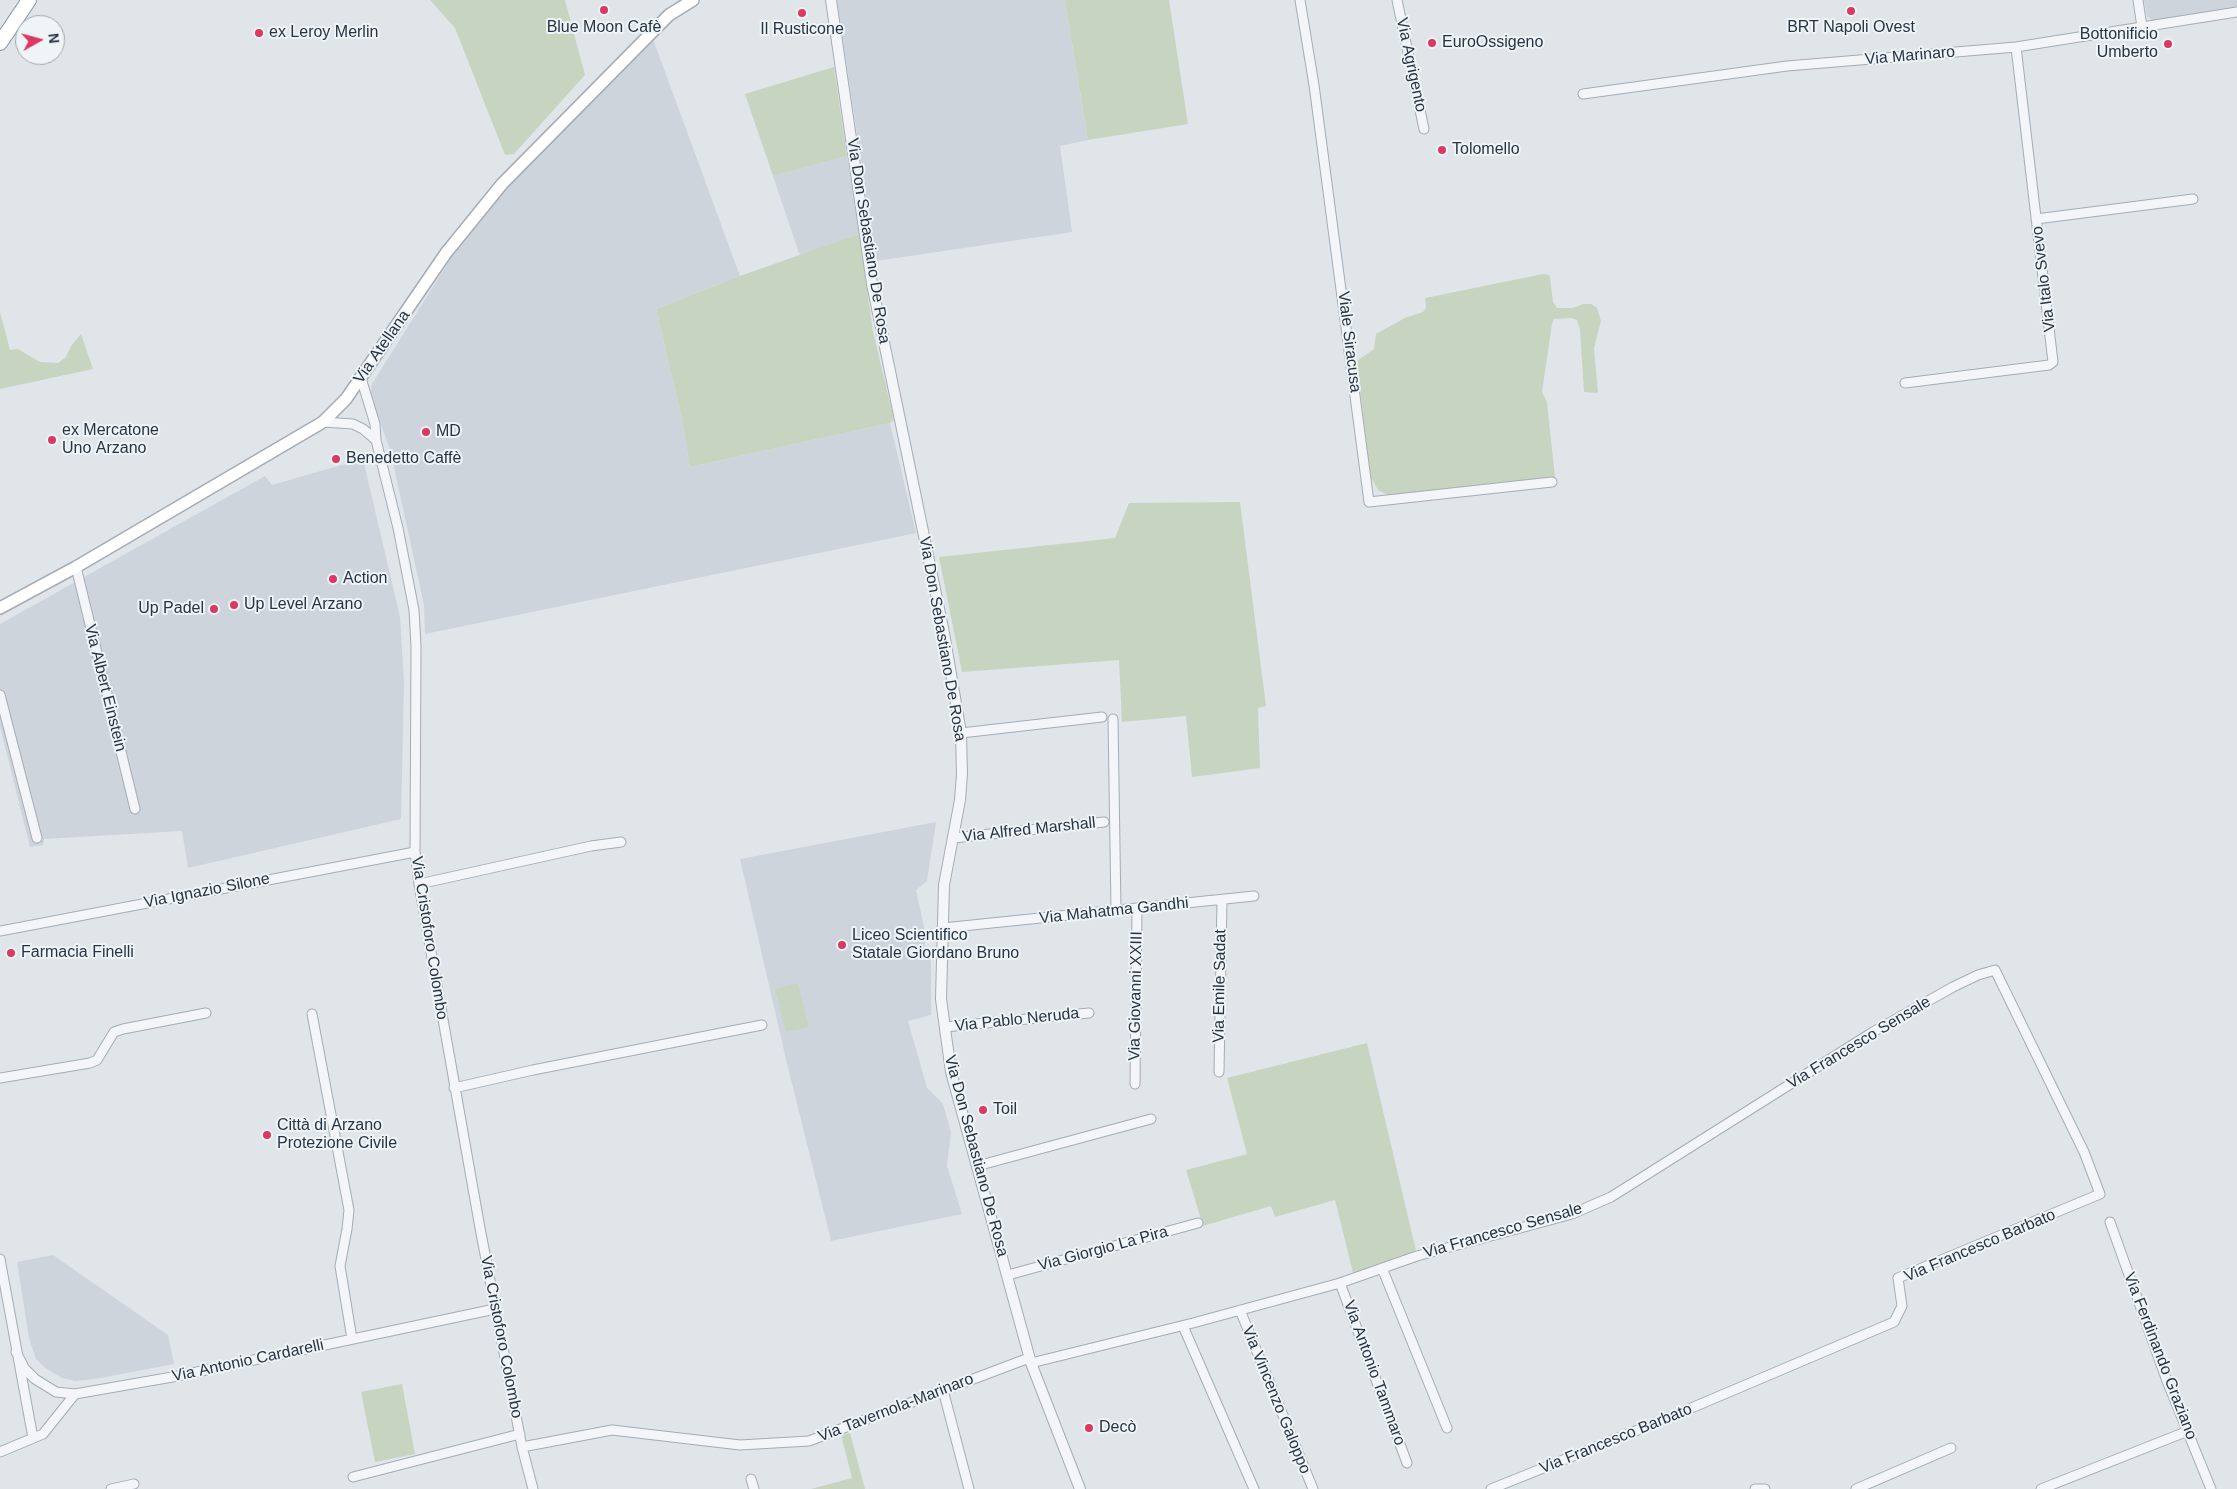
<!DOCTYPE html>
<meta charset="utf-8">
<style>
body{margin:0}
#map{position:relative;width:2237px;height:1489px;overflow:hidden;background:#e0e5ea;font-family:Arial,sans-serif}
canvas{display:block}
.north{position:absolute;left:15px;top:15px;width:50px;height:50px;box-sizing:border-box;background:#eff4f7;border:1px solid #9fa7af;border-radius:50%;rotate:83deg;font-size:14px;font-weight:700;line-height:20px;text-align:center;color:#273443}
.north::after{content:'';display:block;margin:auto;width:18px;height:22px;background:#db3963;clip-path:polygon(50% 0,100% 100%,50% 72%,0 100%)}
</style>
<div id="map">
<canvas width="2237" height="1489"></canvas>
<div class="north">N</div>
</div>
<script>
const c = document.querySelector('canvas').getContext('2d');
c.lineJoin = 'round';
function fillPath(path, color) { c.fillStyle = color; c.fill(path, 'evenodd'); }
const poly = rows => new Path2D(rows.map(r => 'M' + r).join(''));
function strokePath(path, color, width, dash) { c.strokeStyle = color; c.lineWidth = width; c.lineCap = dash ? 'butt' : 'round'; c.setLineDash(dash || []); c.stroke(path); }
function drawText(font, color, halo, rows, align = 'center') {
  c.font = font + ' Arial,sans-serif'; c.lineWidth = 4; c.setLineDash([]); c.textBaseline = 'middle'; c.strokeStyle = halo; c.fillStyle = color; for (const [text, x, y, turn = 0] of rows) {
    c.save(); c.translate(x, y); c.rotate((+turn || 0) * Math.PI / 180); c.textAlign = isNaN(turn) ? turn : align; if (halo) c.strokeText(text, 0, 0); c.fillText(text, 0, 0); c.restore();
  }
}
fillPath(poly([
 [837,0,1065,0,1088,140,1060,146,1072,232,876,261],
 [2144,0,2237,0,2237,7,2154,22,2147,16],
 [653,39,740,276,656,309,680,410,690,467,890,423,916,533,425,634,424,605,390,449,370,396,372,384,451,258,503,192],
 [847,156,859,234,800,256,773,176],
 [363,459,400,617,404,683,401,819,188,868,182,831,44,839,43,845,30,847,0,726,0,624,265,476,272,485],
 [936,822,927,881,916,890,926,936,922,961,931,954,931,1015,908,1021,927,1088,943,1104,951,1132,947,1166,962,1214,831,1241,785,1055,740,859],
 [53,1255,168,1335,174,1364,95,1379,75,1381,62,1378,44,1367,36,1359,29,1338,17,1262]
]), '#cdd4dc');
fillPath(poly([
 [430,0,565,0,585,75,514,154,505,155,455,28],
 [1065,0,1169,0,1188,124,1088,140],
 [834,67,847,156,773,176,745,94],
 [859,234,873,331,894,420,890,423,690,467,680,410,656,309,740,276],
 [1543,274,1549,275,1550,278,1553,302,1557,308,1573,308,1583,304,1591,304,1597,308,1601,321,1594,348,1598,392,1596,393,1584,392,1580,330,1577,320,1570,318,1554,319,1552,324,1542,392,1547,402,1555,477,1388,495,1378,490,1370,476,1357,361,1374,349,1376,334,1405,318,1423,312,1426,308,1425,298],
 [0,312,10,350,18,349,40,362,58,363,66,357,71,346,81,334,93,369,0,389],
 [1240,502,1266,706,1258,708,1260,768,1192,777,1186,716,1122,722,1119,660,962,672,939,557,1115,538,1129,503],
 [798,983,809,1027,786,1032,775,989],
 [1367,1043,1417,1255,1353,1273,1335,1200,1275,1217,1271,1206,1203,1226,1186,1170,1247,1154,1227,1078],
 [402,1384,415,1454,375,1462,361,1392],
 [850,1433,865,1489,811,1489,852,1478,841,1435]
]), '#c7d5c0');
const minor = poly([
 [1300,0,1314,85,1369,502,1552,482],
 [1397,0,1424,129],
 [2138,0,2142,27],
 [1583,94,1787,66,2016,47,2237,12],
 [2036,219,2193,199],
 [361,378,375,424,376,440,398,528,414,610,416,646,415,852,419,884,480,1228,522,1447,533,1489],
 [1905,383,2049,365,2053,362,2016,47],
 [323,422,353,424,363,429,376,440],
 [76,567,135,809],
 [0,695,37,838],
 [1113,719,1116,911],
 [961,733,1102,717],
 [953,838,1104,822],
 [419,884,591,846,621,842],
 [943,928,1254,896],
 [0,931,415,852],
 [312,1014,349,1210,347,1229,340,1266,352,1339],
 [945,1027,1089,1013],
 [1219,1072,1222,900],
 [0,1078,90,1063,97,1060,114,1032,123,1029,206,1013],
 [1135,1084,1137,909],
 [454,1088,533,1070,762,1025],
 [977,1166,1151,1119],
 [2110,1222,2167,1381,2211,1489],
 [0,1259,33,1438],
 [1382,1268,1447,1428],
 [1008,1275,1198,1223],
 [1340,1283,1407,1463],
 [1240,1310,1313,1489],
 [1183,1326,1254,1489],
 [16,1352,25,1369,35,1379,56,1392,75,1394,178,1376,495,1309],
 [1031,1363,1193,1323,1340,1283,1417,1256,1572,1214,1611,1197,1873,1032,1953,987,1978,975,1995,970,2084,1152,2100,1194,1898,1278,1902,1306,1894,1322,1663,1420,1491,1489],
 [943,1390,969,1489],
 [522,1447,612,1430,740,1445,809,1441,1029,1358],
 [0,1452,43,1434,75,1394],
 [353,1477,520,1434],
 [751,1479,754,1489],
 [111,1489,134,1484],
 [1755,1489,1765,1489],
 [1856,1489,1951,1448],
 [2041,1489,2188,1431]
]);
const tertiary = poly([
 [831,0,872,284,944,633,961,733,962,774,960,800,944,885,941,999,951,1072,1031,1363,1080,1489]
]);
const secondary = poly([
 [0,608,76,567,323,422,346,399,446,253,502,184,669,15,693,0]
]);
const trunk = poly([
 [0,43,29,0]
]);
strokePath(minor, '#a5acb5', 11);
strokePath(tertiary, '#a5acb5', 12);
strokePath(secondary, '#a5acb5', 14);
strokePath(trunk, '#8694a2', 16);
strokePath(minor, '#f3f5f8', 9);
strokePath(tertiary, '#f3f5f8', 10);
strokePath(secondary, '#fff', 11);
strokePath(trunk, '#fff', 14);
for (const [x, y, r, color] of [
 [604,10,5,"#db3963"],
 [1851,11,5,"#db3963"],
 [802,13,5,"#db3963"],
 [259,33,5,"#db3963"],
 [1432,43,5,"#db3963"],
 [2168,44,5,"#db3963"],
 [1442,150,5,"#db3963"],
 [426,432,5,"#db3963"],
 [52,440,5,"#db3963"],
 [336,459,5,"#db3963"],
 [333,579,5,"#db3963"],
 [234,605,5,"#db3963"],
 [214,609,5,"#db3963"],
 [842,945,5,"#db3963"],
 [11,953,5,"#db3963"],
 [983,1110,5,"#db3963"],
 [267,1135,5,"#db3963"],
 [1089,1428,5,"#db3963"]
]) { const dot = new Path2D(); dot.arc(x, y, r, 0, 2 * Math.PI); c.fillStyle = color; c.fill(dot); strokePath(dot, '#eff4f7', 2); }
drawText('16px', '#273443', '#eff4f7', [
 ["Blue Moon Cafè",604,28,"center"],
 ["BRT Napoli Ovest",1851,28,"center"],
 ["Il Rusticone",802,30,"center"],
 ["ex Leroy Merlin",269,33],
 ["Bottonificio",2158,35,"right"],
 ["Umberto",2158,53,"right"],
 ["EuroOssigeno",1442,43],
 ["Tolomello",1452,150],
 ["ex Mercatone",62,431],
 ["Uno Arzano",62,449],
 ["MD",436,432],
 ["Benedetto Caffè",346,459],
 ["Action",343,579],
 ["Up Level Arzano",244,605],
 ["Up Padel",204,609,"right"],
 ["Liceo Scientifico",852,936],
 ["Statale Giordano Bruno",852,954],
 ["Farmacia Finelli",21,953],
 ["Toil",993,1110],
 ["Città di Arzano",277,1126],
 ["Protezione Civile",277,1144],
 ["Decò",1099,1428]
], 'left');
drawText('16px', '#273443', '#eff4f7', [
 ["Via Marinaro",1910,56,-5],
 ["Via Agrigento",1411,65,78],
 ["Via Don Sebastiano De Rosa",868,241,81],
 ["Via Italo Svevo",2044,279,-97],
 ["Viale Siracusa",1349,342,83],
 ["Via Atellana",382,347,-55],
 ["Via Don Sebastiano De Rosa",942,639,80],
 ["Via Albert Einstein",105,688,76],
 ["Via Alfred Marshall",1029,830,-6],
 ["Via Ignazio Silone",207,891,-11],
 ["Via Mahatma Gandhi",1114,911,-6],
 ["Via Cristoforo Colombo",429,938,81],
 ["Via Emile Sadat",1220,986,-89],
 ["Via Giovanni XXIII",1136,996,-89],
 ["Via Pablo Neruda",1017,1020,-6],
 ["Via Francesco Sensale",1859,1043,-31],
 ["Via Don Sebastiano De Rosa",976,1156,75],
 ["Via Francesco Sensale",1503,1231,-16],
 ["Via Francesco Barbato",1980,1246,-23],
 ["Via Giorgio La Pira",1103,1249,-15],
 ["Via Cristoforo Colombo",501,1337,79],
 ["Via Ferdinando Graziano",2160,1356,69],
 ["Via Antonio Cardarelli",248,1361,-12],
 ["Via Antonio Tammaro",1374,1373,70],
 ["Via Vincenzo Galoppo",1276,1400,68],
 ["Via Tavernola-Marinaro",896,1408,-21],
 ["Via Francesco Barbato",1616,1439,-22]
]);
</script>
